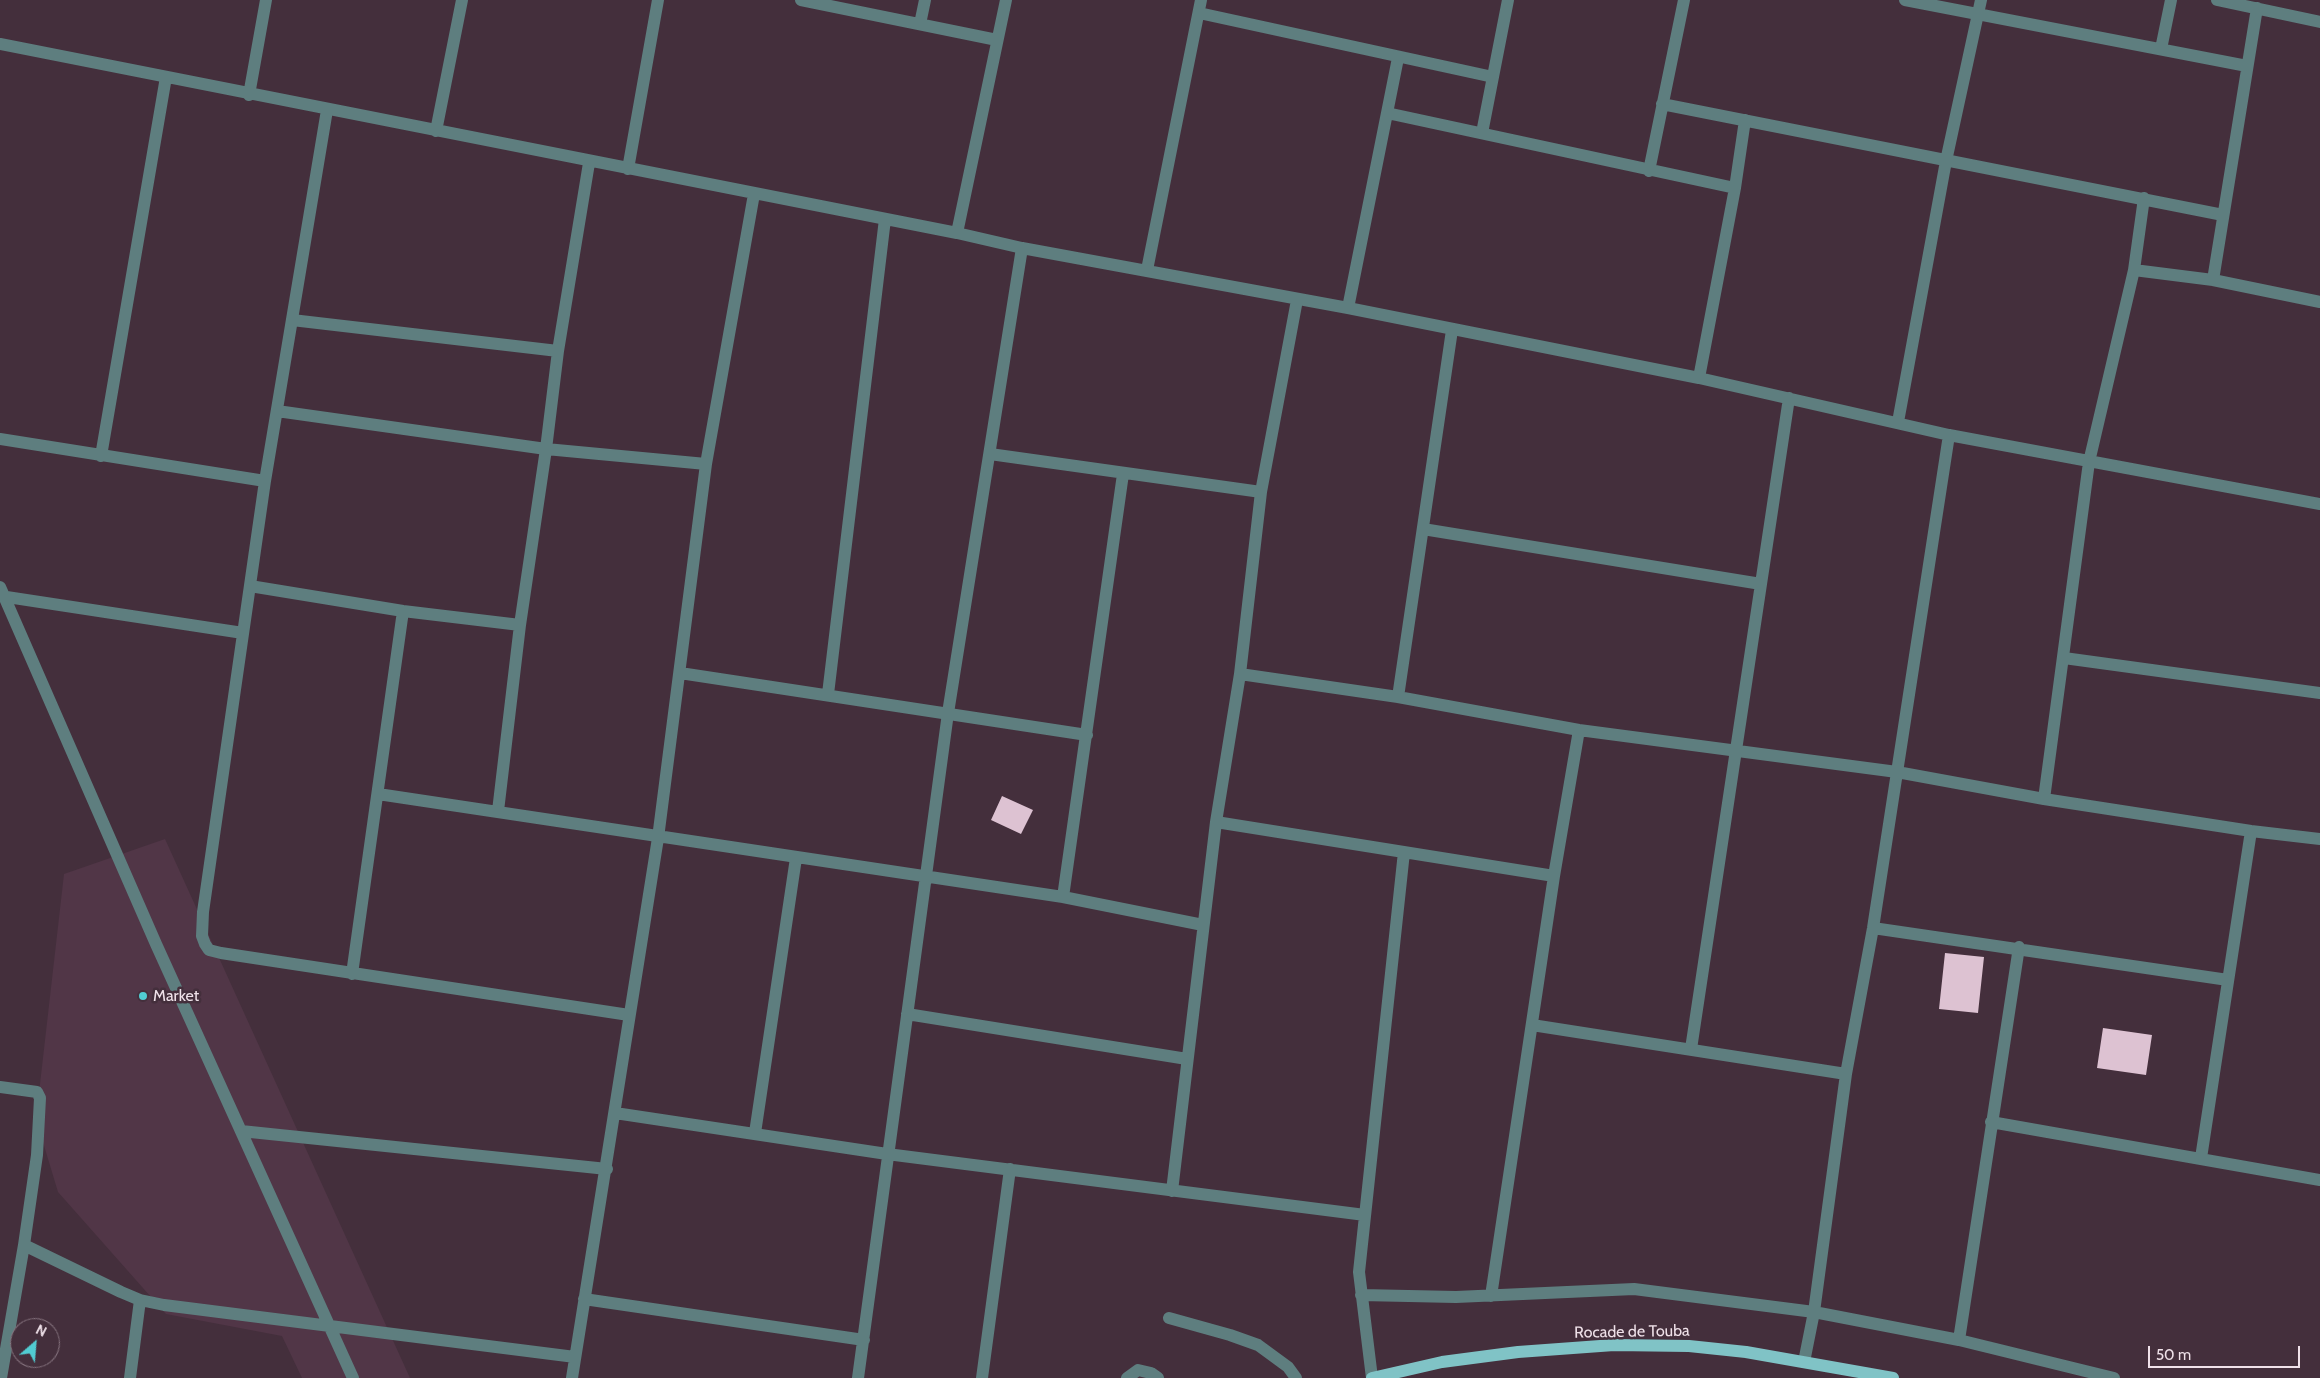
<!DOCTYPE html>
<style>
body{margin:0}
#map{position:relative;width:2320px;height:1378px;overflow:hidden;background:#442f3c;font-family:Cabin,sans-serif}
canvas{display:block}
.north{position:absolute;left:10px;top:1318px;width:50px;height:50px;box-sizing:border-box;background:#442f3c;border:1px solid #887681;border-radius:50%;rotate:27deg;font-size:14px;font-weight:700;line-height:20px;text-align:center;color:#efe1e9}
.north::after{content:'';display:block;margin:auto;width:18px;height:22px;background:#51ccd2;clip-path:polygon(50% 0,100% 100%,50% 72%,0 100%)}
.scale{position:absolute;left:2148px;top:1346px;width:152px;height:22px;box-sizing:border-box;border:2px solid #efe1e9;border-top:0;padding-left:6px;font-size:15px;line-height:18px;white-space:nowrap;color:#efe1e9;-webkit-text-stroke:4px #442f3c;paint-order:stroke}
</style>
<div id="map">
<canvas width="2320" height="1378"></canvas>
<div class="north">N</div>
<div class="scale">50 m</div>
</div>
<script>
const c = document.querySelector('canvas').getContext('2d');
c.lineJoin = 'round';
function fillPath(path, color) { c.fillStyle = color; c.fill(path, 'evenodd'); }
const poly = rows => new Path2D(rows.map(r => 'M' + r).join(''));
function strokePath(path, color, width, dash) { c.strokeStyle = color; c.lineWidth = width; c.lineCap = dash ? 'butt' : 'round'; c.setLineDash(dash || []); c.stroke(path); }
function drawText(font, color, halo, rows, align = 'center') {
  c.font = font + ' Cabin,sans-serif'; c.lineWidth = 5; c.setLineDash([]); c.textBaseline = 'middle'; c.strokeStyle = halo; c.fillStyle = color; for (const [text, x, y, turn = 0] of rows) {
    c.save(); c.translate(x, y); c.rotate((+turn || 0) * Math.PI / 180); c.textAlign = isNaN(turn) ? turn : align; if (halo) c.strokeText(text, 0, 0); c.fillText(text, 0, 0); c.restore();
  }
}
fillPath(poly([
 [165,839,410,1378,302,1378,282,1336,166,1314,58,1192,36,1119,64,874]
]), '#513647');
fillPath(poly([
 [1002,796,1033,810,1021,834,991,820],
 [1945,953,1984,957,1978,1013,1939,1009],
 [2103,1028,2152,1035,2146,1075,2097,1068]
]), '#ddc2d2');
strokePath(poly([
 [801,0,997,40],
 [1905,0,2247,66],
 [2217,0,2320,22],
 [1199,13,1493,77],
 [920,24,925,0],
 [0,44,957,233,1022,248,1348,308,1699,378,1949,435,2320,504],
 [2161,49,2171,0],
 [249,95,266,0],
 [1662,104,2223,215],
 [327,110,265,481,203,912,202,936,205,944,209,950,221,953,629,1015],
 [1387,113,1735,188],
 [436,131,462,0],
 [1482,133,1508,0],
 [628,169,658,0],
 [1649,171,1684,0],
 [957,233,1006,0],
 [1147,270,1201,0],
 [2134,270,2213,280,2320,302],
 [2213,280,2257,8],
 [1348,308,1398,58],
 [292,320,558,351],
 [1699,378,1735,188,1745,120],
 [277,411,546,449,706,464],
 [1898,422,1946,161,1981,0],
 [0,439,265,481],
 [990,454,1261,492],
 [101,456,166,77],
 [1423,529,1761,584],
 [250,586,403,611,520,625],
 [0,587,156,944,353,1378],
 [0,596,243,633],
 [2064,658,2320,693],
 [680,673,1087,735],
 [1240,674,1398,697,1579,730,1897,772,2044,799,2251,831,2320,839],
 [828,694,885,219],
 [1398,697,1452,330],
 [378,794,1063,897,1203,925],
 [2044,799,2089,462,2134,270,2144,198],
 [498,811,520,625,546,449,558,351,589,163],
 [1216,822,1554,876],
 [1063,897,1123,474],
 [1873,928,2228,980],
 [352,974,403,611],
 [907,1014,1187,1059],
 [1532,1025,1846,1074],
 [1691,1049,1789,398],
 [0,1087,37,1092,40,1098,37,1155,24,1245,121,1292,140,1300,164,1305,575,1357],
 [615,1113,887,1154,1365,1215],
 [1991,1122,2320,1180],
 [241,1131,607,1169],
 [755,1133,796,858],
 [2201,1158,2251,831],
 [1172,1191,1216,822,1240,674,1261,492,1297,300],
 [1361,1295,1456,1297,1634,1289,1814,1312,1959,1340,2114,1378],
 [1491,1296,1554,876,1579,730],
 [584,1299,864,1340],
 [1169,1318,1230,1335,1258,1345,1288,1367,1296,1378],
 [1959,1340,2019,947],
 [1804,1362,1814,1312,1846,1074,1873,928,1949,435],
 [1,1378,24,1245],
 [130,1378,140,1300],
 [572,1378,658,838,706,464,754,194],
 [858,1378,948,713,1022,248],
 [982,1378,1010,1169],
 [1127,1378,1138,1370,1151,1373,1158,1378],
 [1372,1378,1359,1272,1404,852]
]), '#5e7e7f', 12);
strokePath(poly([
 [1372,1378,1442,1362,1518,1352,1614,1345,1689,1346,1746,1352,1893,1378]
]), '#80c3c6', 12);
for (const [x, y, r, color] of [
 [143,996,5,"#51ccd2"]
]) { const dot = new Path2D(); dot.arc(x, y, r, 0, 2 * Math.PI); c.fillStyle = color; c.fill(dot); strokePath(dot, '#442f3c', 2); }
drawText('16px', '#efe1e9', '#442f3c', [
 ["Market",153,996]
], 'left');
drawText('16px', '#efe1e9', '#442f3c', [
 ["Rocade de Touba",1632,1332,-1]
]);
</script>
